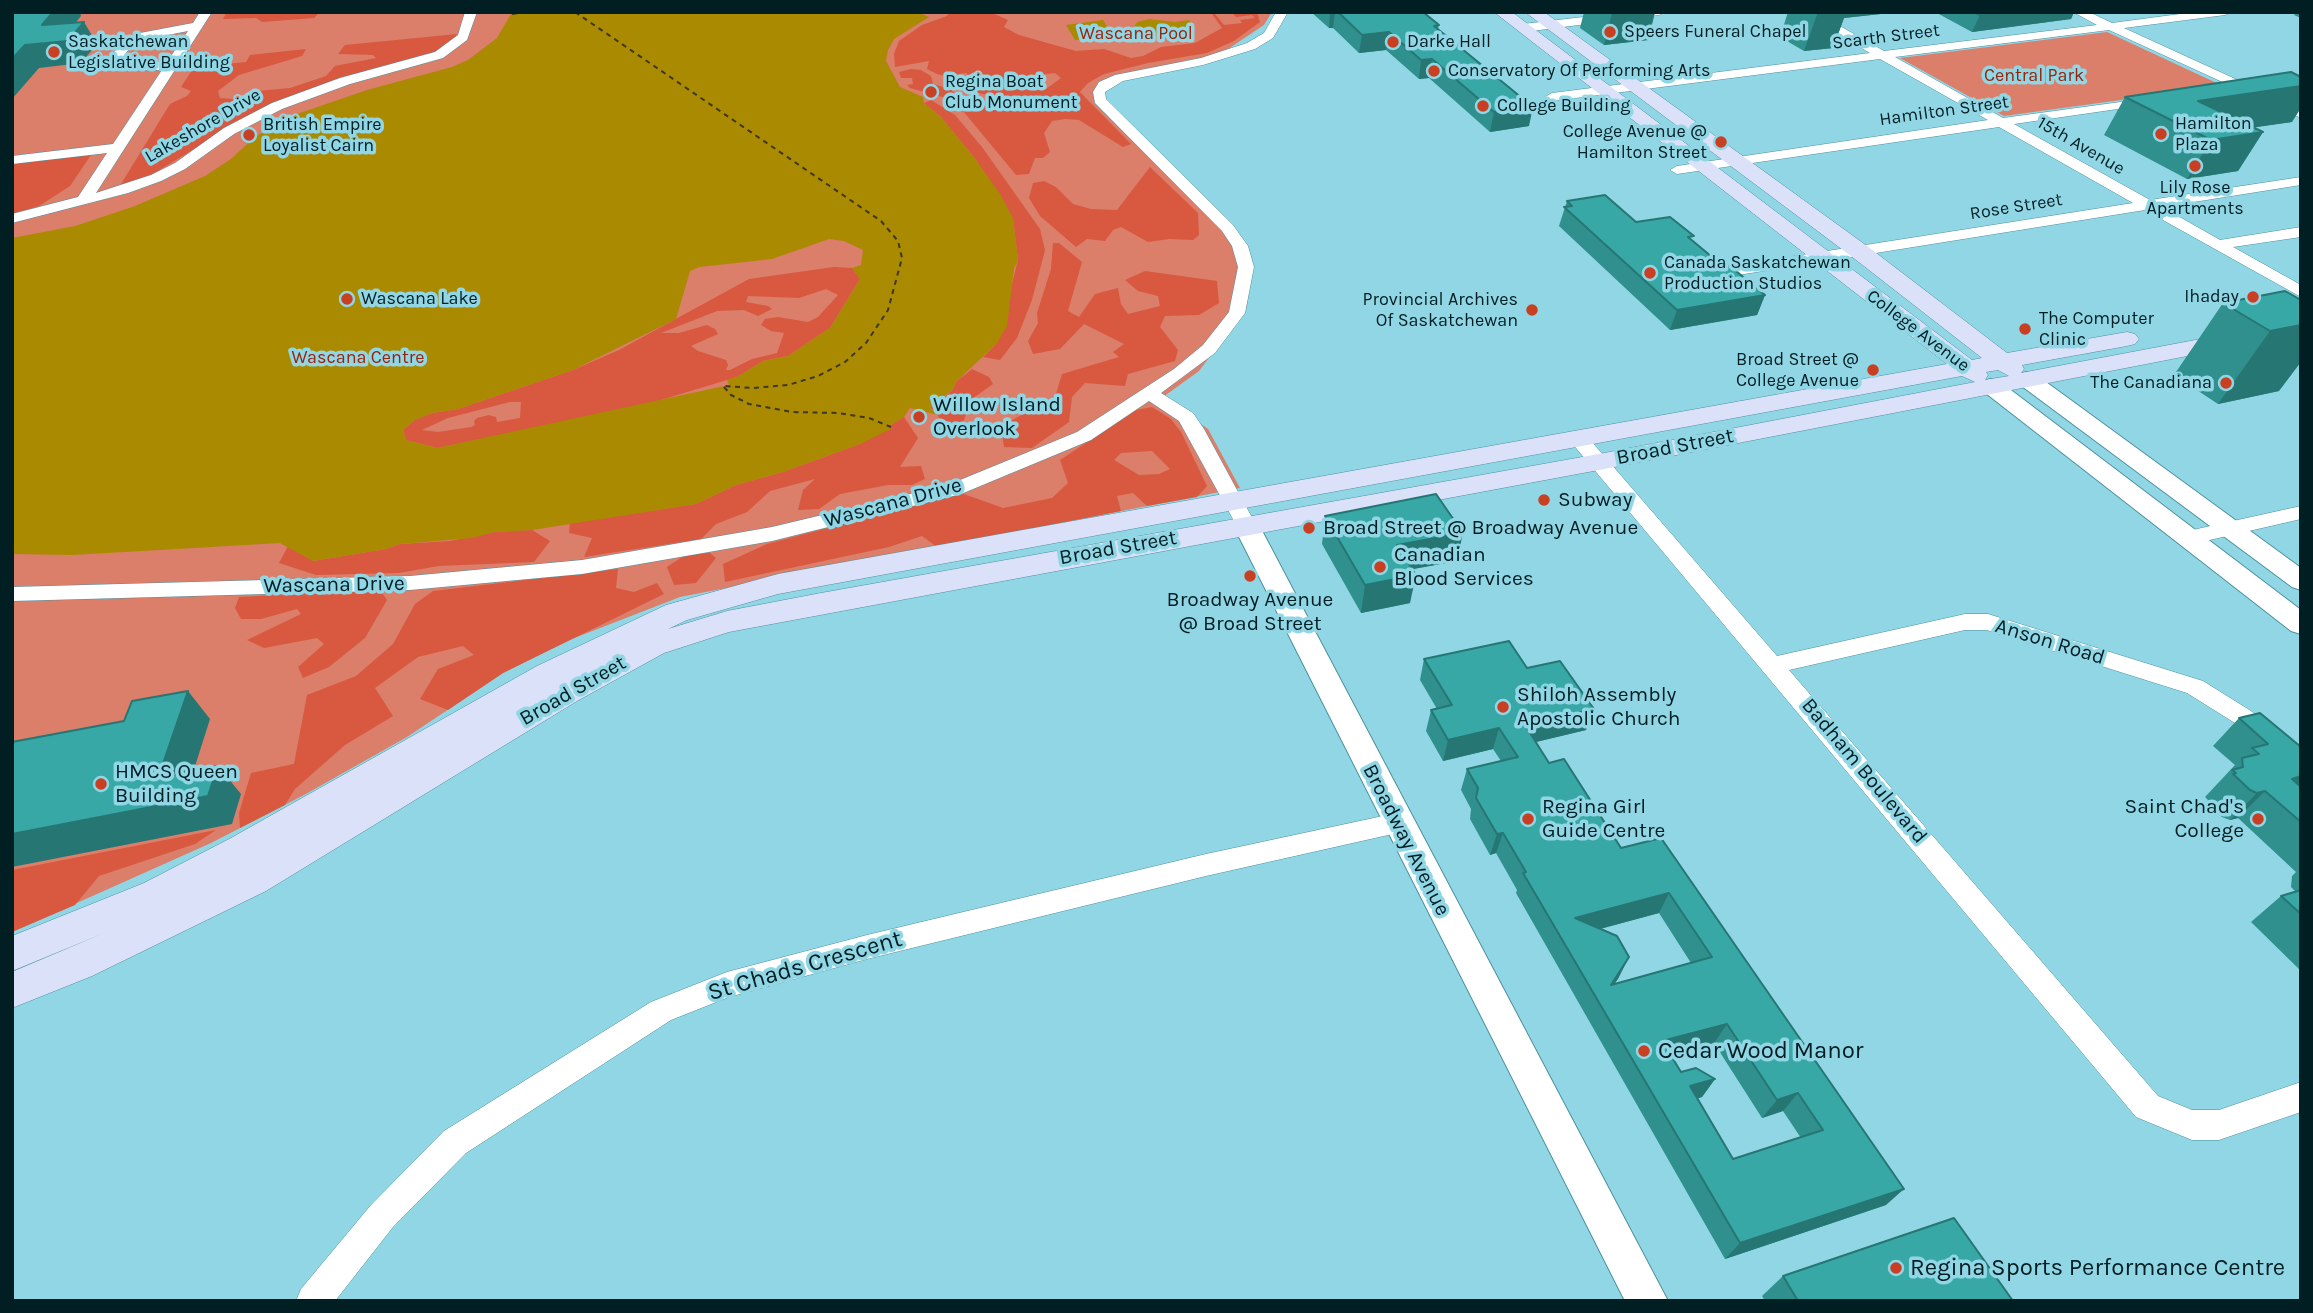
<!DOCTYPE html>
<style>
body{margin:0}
#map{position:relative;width:2313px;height:1313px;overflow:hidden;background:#91d6e5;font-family:Karla,sans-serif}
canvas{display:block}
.frame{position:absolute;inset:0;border:14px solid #011e23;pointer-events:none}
</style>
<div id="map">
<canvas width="2313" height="1313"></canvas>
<div class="frame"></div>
</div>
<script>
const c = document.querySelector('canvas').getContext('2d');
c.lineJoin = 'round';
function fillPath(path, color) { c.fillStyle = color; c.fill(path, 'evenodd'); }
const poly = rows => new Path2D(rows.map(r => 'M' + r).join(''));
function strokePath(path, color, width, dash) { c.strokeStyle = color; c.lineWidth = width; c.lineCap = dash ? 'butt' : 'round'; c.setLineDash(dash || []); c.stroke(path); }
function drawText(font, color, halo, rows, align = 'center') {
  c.font = font + ' Karla,sans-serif'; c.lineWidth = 7; c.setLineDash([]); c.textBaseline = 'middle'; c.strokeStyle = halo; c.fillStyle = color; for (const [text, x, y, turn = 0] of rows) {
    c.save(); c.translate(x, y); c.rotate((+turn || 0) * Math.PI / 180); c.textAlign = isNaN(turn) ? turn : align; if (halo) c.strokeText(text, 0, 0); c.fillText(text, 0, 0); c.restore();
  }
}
fillPath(poly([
 [12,12,1272,12,1264,25,1207,63,1136,76,1110,86,1105,92,1105,101,1217,210,1249,268,1247,307,1199,371,1163,397,1208,429,1240,488,680,597,564,642,503,673,407,737,304,795,211,843,12,932],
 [2107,32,2223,86,2004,116,1900,58]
]), '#db7e6a');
fillPath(poly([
 [227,12,320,12,314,18,262,22,256,18,223,19],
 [950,12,992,13,1008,20,1004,27,1019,35,1076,51,1104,49,1131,58,1143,56,1161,47,1195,43,1222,28,1212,14,1206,12,1226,12,1215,14,1224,25,1242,23,1240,20,1255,18,1252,15,1236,17,1232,12,1257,12,1260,22,1234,41,1207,53,1148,63,1104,74,1088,83,1080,92,1131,144,1123,147,1079,120,1065,119,1052,121,1044,133,1050,152,1043,158,1035,158,1029,174,1016,175,958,105,965,99,985,103,1007,101,1005,95,987,95,966,90,970,77,966,73,945,76,937,74,927,69,929,61,895,67,894,54,899,41,922,25,947,16],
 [1055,73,1061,78,1046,89,1019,88,1012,78],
 [457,34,452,43,437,52,346,77,262,108,151,175,129,184,121,184,170,104,187,96,191,91,181,87,194,67,246,62,250,55,306,49,302,56,239,75,218,91,220,98,233,99,257,91,290,88,326,76,335,66,376,58,373,55,338,54,345,45],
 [911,69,921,70,931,76,933,84,950,89,959,97,946,98,910,88,907,85,913,84,912,78,901,78,899,72],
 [931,100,955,115,982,147,1040,229,1045,250,1032,300,1017,338,1000,360,983,357,997,343,1018,260,1013,219,976,160,941,117,924,103],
 [91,155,70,186,39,206,12,214,12,161],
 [1150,167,1198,213,1199,235,1193,240,1169,239,1148,242,1121,227,1113,230,1105,241,1087,239,1076,247,1040,216,1029,198,1033,183,1044,181,1056,187,1073,204,1091,209,1117,210],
 [1053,243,1059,243,1082,262,1068,311,1079,317,1095,294,1118,288,1121,304,1128,314,1160,306,1158,296,1138,291,1125,280,1145,271,1217,281,1219,303,1199,315,1165,316,1160,327,1178,350,1175,361,1128,374,1125,386,1085,383,1072,397,1069,422,1032,448,1004,447,1001,426,1055,397,1062,374,1119,357,1113,352,1124,344,1084,324,1060,349,1033,354,1028,341,1038,323,1037,313,1051,269],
 [834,267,852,268,860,279,830,328,788,356,763,361,737,377,644,405,437,448,406,440,403,430,415,420,432,413,458,409,573,370,619,350,749,279],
 [826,289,838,295,818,317,808,322,778,317,765,319,761,325,771,331,784,333,777,353,752,359,730,370,726,370,728,365,726,360,698,351,691,346,718,334,715,329,707,325,679,333,661,333,717,311,744,310,758,316,772,309,768,306,746,302,748,296,799,298],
 [510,402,521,402,520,418,497,422,496,417,489,415,477,418,474,421,475,425,471,427,438,432,422,430,448,418],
 [972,369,989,377,993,384,972,399,962,425,944,429,936,411,930,408,940,402,953,389,956,382],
 [1152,407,1171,419,1181,432,1207,486,1197,497,1147,506,1133,493,1117,496,1121,511,937,547,922,536,889,547,725,582,723,564,767,544,961,493,1003,508,1052,498,1068,483,1060,460,1136,410],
 [1152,451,1170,469,1159,474,1139,475,1114,460,1121,453],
 [904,417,918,438,900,467,921,466,925,479,912,485,888,485,840,494,819,509,798,510,803,490,815,479,770,491,747,512,716,524,701,539,584,557,592,538,569,533,570,523,696,504,736,485,783,472,860,444],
 [532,530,550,541,534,562,439,566,399,573,316,575,279,563,288,546,313,561,386,549,400,544,450,541,494,532],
 [710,553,716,558,696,583,674,585,667,567,685,555],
 [618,569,616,588,634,592,657,583,664,594,503,673,448,710,420,699,438,669,474,655,463,646,418,657,375,688,393,716,345,745,295,789,285,805,240,828,239,813,251,773,294,764,307,695,356,676,393,644,415,604,433,591],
 [380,590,387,600,365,638,329,667,303,678,298,667,324,644,317,638,264,648,247,640,301,614,297,609,261,619,241,619,235,608,239,597],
 [216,830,195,844,99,876,75,905,12,932,12,870]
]), '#d85940');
fillPath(poly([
 [512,12,917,12,929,17,894,39,888,50,886,61,900,87,923,97,924,103,941,117,976,160,1000,194,1013,218,1018,260,1014,269,1007,326,997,343,956,382,953,389,930,408,938,415,910,408,904,417,889,426,891,429,860,444,783,472,736,485,696,504,532,530,494,532,472,538,400,544,386,549,313,561,280,543,72,555,12,554,12,238,75,226,135,206,205,176,231,159,256,136,300,113,367,90,452,67,468,60,497,38],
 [829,239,844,241,863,250,861,265,852,268,860,279,830,328,788,356,763,361,737,377,727,380,729,385,437,448,406,440,403,430,415,420,432,413,458,409,573,370,676,319,690,271,699,267,772,259],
 [1149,19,1175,22,1189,20,1192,25,1162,36,1144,35,1133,28,1137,22],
 [1103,20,1113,36,1075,40,1066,25]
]), '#a98a01');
strokePath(poly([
 [575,12,881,221,898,241,902,258,888,310,866,343,845,362,818,376,788,385,753,388,724,386],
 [512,14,528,12],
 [724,387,731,395,749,404,792,412,838,413,869,418,891,427]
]), '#3f3820', 2, [5, 4.5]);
const minor = poly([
 [200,12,212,12,96,193,151,175,175,163,224,128,272,103,340,78,435,52,458,35,465,12,477,12,467,40,443,58,350,84,282,109,234,134,185,169,161,181,128,193,12,223,12,214,78,197,107,153,12,164,12,156,113,144,162,70,125,70,115,67,110,58,121,43,140,33,193,23,200,12],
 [188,31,167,62,126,62,122,58,129,49,147,39,188,31],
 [1276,12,1288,12,1273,38,1255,49,1203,65,1123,81,1105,92,1106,99,1233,225,1248,246,1254,267,1245,313,1215,353,1161,393,1193,413,1204,429,1256,525,1253,530,1239,530,1179,421,1149,401,1091,440,961,494,772,541,582,574,410,590,12,601,12,587,410,576,582,560,772,527,948,485,1077,432,1174,369,1203,345,1229,312,1238,267,1232,246,1222,231,1095,103,1093,92,1099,82,1115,75,1201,58,1247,43,1264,33,1276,12],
 [1627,12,1665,12,1659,15,1523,32,1517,28,1523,24,1627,12],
 [1800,12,1815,12,1884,51,2097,25,2073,12,2089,12,2112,23,2195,12,2231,12,2225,15,2124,28,2301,109,2301,118,2109,30,1895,57,2003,118,2157,97,2157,103,2152,104,2014,124,2150,200,2301,177,2301,185,2162,207,2220,240,2301,227,2301,237,2233,247,2301,285,2301,297,2145,210,1738,275,1732,273,1730,270,1732,267,1738,265,2133,203,1999,127,1677,174,1670,170,1677,166,1988,120,1880,59,1552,101,1545,97,1552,93,1870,53,1800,12],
 [1578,432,1585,434,1777,656,1965,614,1988,614,2203,681,2251,711,2301,752,2301,776,2292,773,2235,723,2187,693,1987,630,1965,630,1789,670,2158,1096,2192,1110,2219,1110,2301,1082,2301,1112,2219,1140,2192,1140,2136,1117,1571,442,1569,438,1578,432],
 [2301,506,2301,519,2188,545,2181,543,2178,538,2181,533,2188,531,2301,506],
 [1397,813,1406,816,1410,823,1406,830,1397,833,1206,876,867,959,729,997,671,1020,466,1153,393,1227,335,1301,296,1301,301,1289,371,1205,444,1131,651,1002,727,972,867,935,1206,854,1397,813]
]);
const tertiary = poly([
 [2027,372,2035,374,2301,568,2301,590,2292,587,2019,384,2016,379,2019,374,2027,372],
 [1991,379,1999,381,2301,610,2301,634,2291,631,1983,391,1980,386,1983,381,1991,379],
 [1246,517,1255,519,1259,525,1668,1301,1625,1301,1233,525,1237,519,1246,517]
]);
const secondary = poly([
 [1494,12,1512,12,1972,360,1982,358,1851,256,1525,12,1544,12,1867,246,2007,353,2127,332,2135,334,2139,339,2135,344,2127,346,2022,365,2024,369,2021,373,2301,320,2301,334,1599,470,729,632,664,653,577,701,266,891,92,976,12,1008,12,972,104,933,12,971,12,936,144,883,231,838,537,666,666,605,778,574,1947,364,1494,12],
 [1998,370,2009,376,1985,380,1988,375,1986,372,1998,370],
 [1962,376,1975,382,1599,454,821,593,727,611,668,629,687,620,778,594,1962,376]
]);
strokePath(minor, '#4d919f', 1);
strokePath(tertiary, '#4d919f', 2);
strokePath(secondary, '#4d919f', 1);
fillPath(minor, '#fff');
fillPath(tertiary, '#fff');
fillPath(secondary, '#dbe1f8');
fillPath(poly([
 [1311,12,1423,12,1439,25,1438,29,1529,126,1490,132,1429,78,1419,79,1386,50,1359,53,1333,28,1329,28],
 [1584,12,1655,12,1648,40,1604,45,1580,28],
 [1788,12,1899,12,1844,18,1833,48,1804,51,1780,37],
 [1935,12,2074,12,2071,19,1972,32],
 [2296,12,2301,12,2301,18,2294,15],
 [2125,97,2292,122,2254,127,2263,132,2238,171,2187,179,2104,135],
 [1567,201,1636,222,1692,241,1724,267,1765,295,1757,315,1670,330,1559,226],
 [2285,291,2279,391,2218,404,2174,375,2223,303],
 [1325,516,1457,561,1412,569,1410,603,1361,613,1322,544],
 [1424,659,1527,668,1594,709,1586,730,1536,742,1549,763,1621,848,1661,838,1886,1205,1725,1259,1516,893,1517,890,1496,853,1490,855,1470,819,1471,809,1461,790,1467,769,1501,761,1493,749,1443,761,1426,731,1431,710,1437,709,1420,680],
 [1659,913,1691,963,1614,985,1619,977,1600,929],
 [1714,1043,1762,1118,1783,1111,1801,1138,1733,1159,1697,1099,1702,1097,1715,1079,1681,1072,1670,1054],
 [2239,718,2301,747,2301,971,2251,922,2281,896,2296,892,2291,887,2292,876,2296,872,2238,818,2230,820,2222,817,2206,802,2208,800,2205,797,2235,765,2213,746],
 [1783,1276,2013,1301,1765,1301,1762,1296]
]), '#2f908e');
fillPath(poly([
 [53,12,80,12,81,16,60,42,84,22,97,44,81,63,39,68,12,99,12,59],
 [1330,12,1335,12,1333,28,1329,28],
 [1655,12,1648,40,1604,45,1612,13],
 [1818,12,1899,12,1844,18,1833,48,1804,51],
 [2006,12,2074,12,2071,19,1972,32,1980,15],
 [1389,32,1386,50,1359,53,1362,35],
 [1432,59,1429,78,1419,79,1421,60],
 [2301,86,2301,108,2292,122,2202,135,2198,101],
 [1533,107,1529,126,1490,132,1494,112],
 [2263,132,2238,171,2187,179,2211,140],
 [1765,295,1757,315,1670,330,1677,310],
 [2301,325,2301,362,2279,391,2218,404,2270,331],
 [1463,533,1457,561,1392,573,1397,545],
 [1416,575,1410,603,1361,613,1365,585],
 [188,691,210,719,184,801,218,766,241,794,232,824,12,867,12,834,158,778],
 [1594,709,1586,730,1519,746,1525,725],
 [1499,728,1493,749,1443,761,1448,740],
 [2301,776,2301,791,2292,779],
 [2265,791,2238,818,2230,820,2257,793],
 [1503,833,1496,853,1490,855,1497,834],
 [1669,893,1659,913,1566,938,1575,918],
 [1629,957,1619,977,1601,1005,1611,985],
 [1727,1024,1714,1043,1650,1059,1662,1041],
 [1715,1079,1702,1097,1677,1104,1690,1086],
 [1798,1093,1783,1111,1762,1118,1777,1100],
 [1904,1189,1886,1205,1725,1259,1740,1243]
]), '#267674');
const building = poly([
 [12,12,53,12,42,25,84,22,68,41,25,45,12,59,12,12],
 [1338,12,1423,12,1439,25,1434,26,1533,107,1494,112,1432,59,1421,60,1389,32,1362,35,1338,12],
 [1973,12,2006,12,1980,15,1973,12],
 [2291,72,2301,77,2301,86,2198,101,2263,132,2211,140,2125,97,2291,72],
 [1605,195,1636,222,1670,217,1694,236,1688,237,1724,267,1730,266,1765,295,1677,310,1564,207,1572,206,1567,201,1605,195],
 [2285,291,2301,300,2301,325,2270,331,2223,303,2285,291],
 [1436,494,1463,533,1397,545,1416,575,1365,585,1325,516,1436,494],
 [1509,641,1527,668,1560,661,1594,709,1525,725,1549,763,1564,759,1621,848,1661,838,1904,1189,1740,1243,1523,873,1526,872,1503,833,1497,834,1476,798,1478,788,1467,769,1518,757,1499,728,1448,740,1431,710,1452,705,1424,659,1509,641],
 [1669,893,1712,957,1611,985,1629,957,1617,936,1575,918,1669,893],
 [1727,1024,1777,1100,1798,1093,1823,1130,1733,1159,1690,1086,1715,1079,1696,1068,1681,1072,1662,1041,1727,1024],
 [188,691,158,778,218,766,208,796,12,834,12,742,124,721,132,701,188,691],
 [2260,713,2301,747,2301,776,2292,779,2301,787,2301,822,2265,791,2257,793,2250,790,2233,774,2236,773,2232,770,2243,767,2242,758,2259,754,2252,748,2268,744,2239,718,2260,713],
 [2301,890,2301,914,2281,896,2301,890],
 [1954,1218,2013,1301,1798,1301,1783,1276,1954,1218]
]);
fillPath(building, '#37a8a5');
strokePath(building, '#267674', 2);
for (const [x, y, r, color] of [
 [1610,32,7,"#c93f22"],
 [1393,42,7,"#c93f22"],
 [54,52,7,"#c93f22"],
 [1434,71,7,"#c93f22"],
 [931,92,7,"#c93f22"],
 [1483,106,7,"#c93f22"],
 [2161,134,7,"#c93f22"],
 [249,135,7,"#c93f22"],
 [1721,142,7,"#c93f22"],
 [2195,166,7,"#c93f22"],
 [1650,273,7,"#c93f22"],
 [2253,297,7,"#c93f22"],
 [347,299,7,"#c93f22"],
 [1532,310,7,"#c93f22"],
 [2025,329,7,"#c93f22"],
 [1873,370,7,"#c93f22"],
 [2226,383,7,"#c93f22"],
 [919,417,7,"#c93f22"],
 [1544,500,7,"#c93f22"],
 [1309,528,7,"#c93f22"],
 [1380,567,7,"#c93f22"],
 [1250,576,7,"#c93f22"],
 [1503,707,7,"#c93f22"],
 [101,784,7,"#c93f22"],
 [1528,819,7,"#c93f22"],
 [2258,819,7,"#c93f22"],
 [1644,1051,7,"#c93f22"],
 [1896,1268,7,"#c93f22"]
]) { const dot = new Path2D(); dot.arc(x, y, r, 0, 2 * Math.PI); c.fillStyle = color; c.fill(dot); strokePath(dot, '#91d6e5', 2.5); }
drawText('18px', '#011e23', '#91d6e5', [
 ["Speers Funeral Chapel",1624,32],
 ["Saskatchewan",68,42],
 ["Legislative Building",68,63],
 ["Darke Hall",1407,42],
 ["Conservatory Of Performing Arts",1448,71],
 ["Regina Boat",945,82],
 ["Club Monument",945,103],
 ["College Building",1497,106],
 ["Hamilton",2175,124],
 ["Plaza",2175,145],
 ["British Empire",263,125],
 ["Loyalist Cairn",263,146],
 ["College Avenue @",1707,132,"right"],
 ["Hamilton Street",1707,153,"right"],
 ["Lily Rose",2195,188,"center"],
 ["Apartments",2195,209,"center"],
 ["Canada Saskatchewan",1664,263],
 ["Production Studios",1664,284],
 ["Ihaday",2239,297,"right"],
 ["Wascana Lake",361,299],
 ["Provincial Archives",1518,300,"right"],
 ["Of Saskatchewan",1518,321,"right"],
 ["The Computer",2039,319],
 ["Clinic",2039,340],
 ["Broad Street @",1859,360,"right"],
 ["College Avenue",1859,381,"right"],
 ["The Canadiana",2212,383,"right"]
], 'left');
drawText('18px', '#972309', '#91d6e5', [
 ["Wascana Pool",1136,34],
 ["Central Park",2034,76],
 ["Wascana Centre",358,358]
]);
drawText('18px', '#011e23', '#91d6e5', [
 ["Scarth Street",1886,37,-7],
 ["Hamilton Street",1944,111,-8],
 ["Lakeshore Drive",203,126,-30],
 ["15th Avenue",2081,146,30],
 ["Rose Street",2016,207,-9],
 ["College Avenue",1918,331,37]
]);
drawText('21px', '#011e23', '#91d6e5', [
 ["Willow Island",933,405],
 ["Overlook",933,429],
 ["Subway",1558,500],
 ["Broad Street @ Broadway Avenue",1323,528],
 ["Canadian",1394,555],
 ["Blood Services",1394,579],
 ["Broadway Avenue",1250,600,"center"],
 ["@ Broad Street",1250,624,"center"],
 ["Shiloh Assembly",1517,695],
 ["Apostolic Church",1517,719],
 ["HMCS Queen",115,772],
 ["Building",115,796],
 ["Regina Girl",1542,807],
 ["Guide Centre",1542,831],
 ["Saint Chad's",2244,807,"right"],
 ["College",2244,831,"right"]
], 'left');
drawText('21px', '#011e23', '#91d6e5', [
 ["Broad Street",1675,447,-11],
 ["Wascana Drive",893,503,-15],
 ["Broad Street",1118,548,-10],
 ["Wascana Drive",334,585,-1],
 ["Anson Road",2050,642,17],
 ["Broad Street",573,691,-30],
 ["Badham Boulevard",1864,771,50],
 ["Broadway Avenue",1406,840,63]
]);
drawText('24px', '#011e23', '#91d6e5', [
 ["St Chads Crescent",805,966,-16]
]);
drawText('24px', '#011e23', '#91d6e5', [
 ["Cedar Wood Manor",1658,1051],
 ["Regina Sports Performance Centre",1910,1268]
], 'left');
</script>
